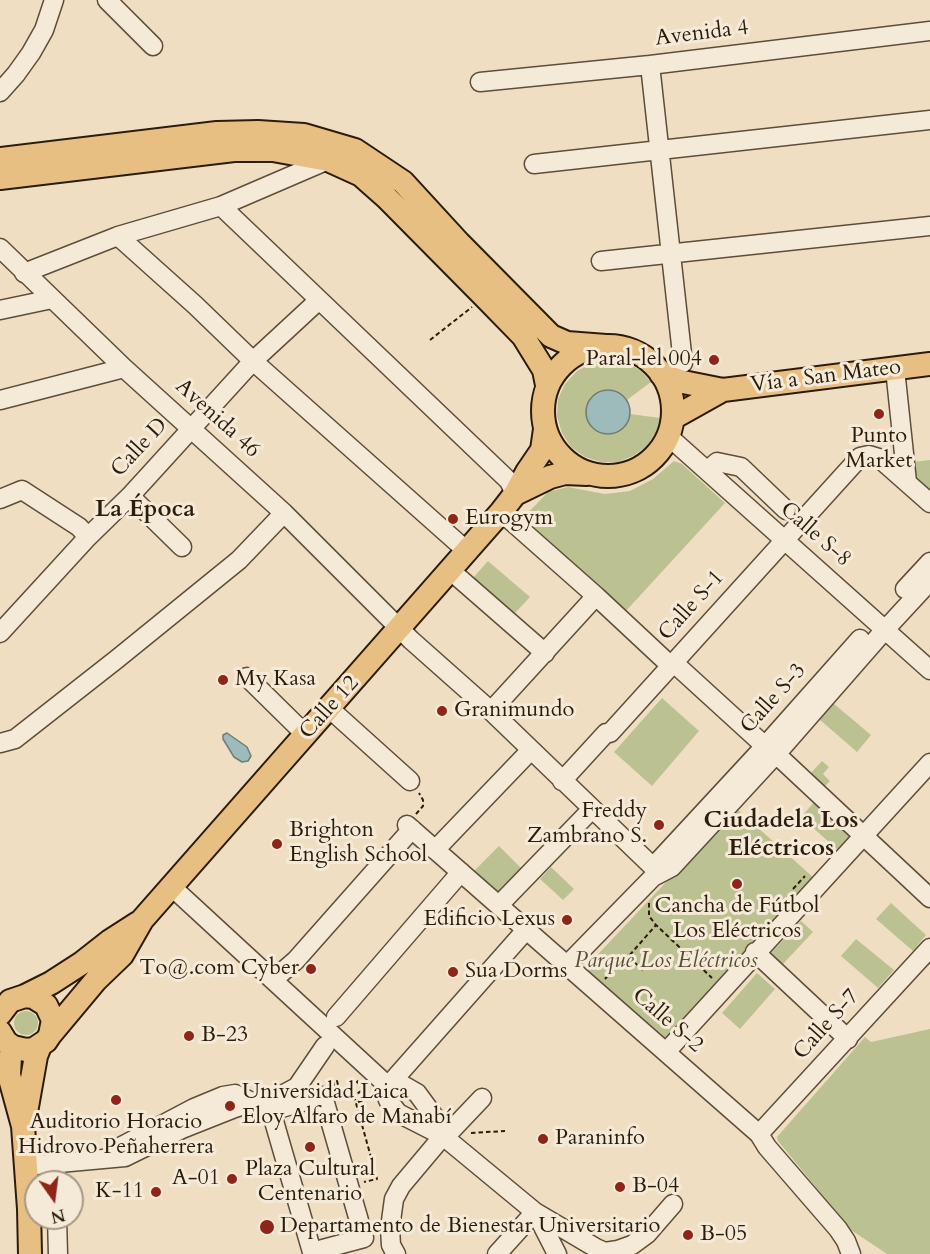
<!DOCTYPE html>
<meta charset="utf-8">
<style>
body{margin:0}
#map{position:relative;width:930px;height:1254px;overflow:hidden;background:#f0dec3;font-family:Cardo,serif}
canvas{display:block}
.north{position:absolute;left:24px;top:1170px;width:60px;height:60px;box-sizing:border-box;background:#f5ead8;border:2px solid #a59886;border-radius:50%;rotate:166deg;font-size:16px;font-weight:700;line-height:24px;text-align:center;color:#2c1d0b}
.north::after{content:'';display:block;margin:auto;width:21px;height:27px;background:#8f2418;clip-path:polygon(50% 0,100% 100%,50% 72%,0 100%)}
</style>
<div id="map">
<canvas width="930" height="1254"></canvas>
<div class="north">N</div>
</div>
<script>
const c = document.querySelector('canvas').getContext('2d');
c.lineJoin = 'round';
function fillPath(path, color) { c.fillStyle = color; c.fill(path, 'evenodd'); }
const poly = rows => new Path2D(rows.map(r => 'M' + r).join(''));
function strokePath(path, color, width, dash) { c.strokeStyle = color; c.lineWidth = width; c.lineCap = dash ? 'butt' : 'round'; c.setLineDash(dash || []); c.stroke(path); }
function drawText(font, color, halo, rows, align = 'center') {
  c.font = font + ' Cardo,serif'; c.lineWidth = 6; c.setLineDash([]); c.textBaseline = 'middle'; c.strokeStyle = halo; c.fillStyle = color; for (const [text, x, y, turn = 0] of rows) {
    c.save(); c.translate(x, y); c.rotate((+turn || 0) * Math.PI / 180); c.textAlign = isNaN(turn) ? turn : align; if (halo) c.strokeText(text, 0, 0); c.fillText(text, 0, 0); c.restore();
  }
}
fillPath(poly([
 [609,360,626,362,641,371,651,382,627,400,630,414,660,418,656,432,647,446,633,456,618,462,601,462,585,457,571,447,562,433,557,416,558,399,565,384,577,371,592,363],
 [930,460,930,490,914,475,912,462],
 [674,461,682,464,725,503,625,612,522,519,548,492,568,487,605,494,630,491,653,479],
 [488,561,530,597,514,614,473,578],
 [662,698,699,731,652,786,614,752],
 [833,703,871,735,857,752,819,719],
 [822,761,829,767,823,774,830,781,822,789,808,776],
 [818,798,856,833,839,851,801,817],
 [736,808,815,879,667,1039,585,968],
 [499,846,522,869,498,894,474,871],
 [551,867,574,889,563,900,540,879],
 [891,903,926,935,913,951,876,919],
 [801,921,813,932,782,965,770,954],
 [856,939,894,970,878,988,841,956],
 [757,973,775,989,740,1029,722,1013],
 '14 1023a12 12 0 1 1 24 0a12 12 0 1 1-24 0Z',
 [930,1029,930,1254,887,1254,851,1230,778,1141,777,1137,865,1037,871,1042]
]), '#bcc192');
const water = poly([
 '586 412a22 22 0 1 1 44 0a22 22 0 1 1-44 0Z',
 [227,733,247,747,251,756,248,761,242,762,234,757,223,739,223,735,227,733]
]);
fillPath(water, '#9dbbbb');
strokePath(water, '#707c75', 1.5);
const minor = poly([
 [107,0,153,46],
 [650,65,683,363],
 [480,82,650,65,930,31],
 [0,92,16,74,31,53,44,30,54,0],
 [534,164,930,120],
 [221,206,509,481,515,494],
 [118,236,195,305,253,361,468,552],
 [0,248,124,368,284,513,411,640,491,711,653,867],
 [601,261,930,226],
 [24,273,118,236,221,206,328,160],
 [0,310,52,299],
 [895,369,907,482],
 [0,400,124,368],
 [668,436,930,670],
 [708,470,717,462,741,467,786,510],
 [130,496,182,547],
 [0,499,22,490,79,527,88,537],
 [501,512,596,596,671,666],
 [451,571,545,653],
 [905,589,930,562],
 [0,633,88,537,130,496,253,361,319,300],
 [674,663,765,746],
 [247,677,306,735],
 [330,709,410,781],
 [491,711,596,596],
 [0,743,15,739,117,659,239,560,284,513],
 [776,754,930,898],
 [562,781,606,733,610,733,860,457,869,455,879,458,930,503],
 [407,825,759,1134,767,1147,838,1229,846,1241,851,1254],
 [435,850,530,751],
 [653,867,765,746,860,639],
 [173,888,388,1086],
 [499,905,592,809],
 [755,952,848,1039],
 [566,966,653,877,672,867,778,752,882,633,930,581],
 [273,980,296,960,412,829],
 [336,1017,461,872],
 [666,1052,930,763],
 [388,1086,386,1091,388,1100,398,1113,443,1136,535,1212,596,1248,605,1252,618,1250,632,1245,647,1234,673,1204],
 [388,1086,526,930],
 [388,1086,403,1085,417,1093,439,1123,443,1136],
 [759,1134,930,948],
 [445,1137,482,1098],
 [110,1158,120,1147,194,1108,223,1096,235,1094,271,1111,323,1096,364,1238,312,1252,271,1111],
 [56,1163,56,1182],
 [26,1166,125,1157,182,1129,235,1108,252,1102,278,1097,297,1087,325,1046],
 [536,1213,557,1254],
 [57,1218,58,1254],
 [396,1254,391,1245,390,1228,394,1199,401,1186,443,1136],
 [497,1254,535,1212]
]);
const major = poly([
 [0,159,217,133,258,132,304,135,355,150,403,182,459,243,551,336,567,343,606,346],
 [0,178,234,150,273,150,328,160,361,175,387,198,484,296,523,336,544,370,547,385],
 '543 411a65 65 0 1 1 130 0a65 65 0 1 1-130 0Z',
 [661,374,683,382,723,390,930,364],
 [673,418,723,390],
 [515,494,550,477,565,473,587,474],
 [25,996,51,983,82,963,110,941,138,923],
 [0,1014,10,1001,25,996,33,997,46,1005,53,1020,50,1035,46,1041,34,1049,26,1050,13,1047,6,1042,0,1032],
 [50,1035,96,980,122,955,142,920,501,512,515,494,527,472,542,450,545,429],
 [16,1048,10,1057,9,1075,23,1126,29,1209,30,1254],
 [25,1118,36,1056,40,1046]
]);
strokePath(minor, '#5d4d39', 21);
strokePath(major, '#2c1d0b', 26);
strokePath(poly([
 [430,340,472,307],
 [416,814,423,806,423,800,419,793],
 [793,889,805,876],
 [649,903,649,916,656,925,712,978],
 [592,962,602,966,609,962,632,961],
 [643,970,628,957,656,925],
 [605,979,618,963],
 [647,1009,665,1022,672,1022],
 [334,1086,333,1082,337,1081,342,1100,354,1096,364,1089,357,1082,359,1080],
 [354,1096,377,1179,364,1182],
 [358,1102,372,1097],
 [471,1133,505,1131]
]), '#2c1d0b', 2, [4.5, 3]);
strokePath(minor, '#f5ead8', 18);
strokePath(major, '#e8bf82', 22);
for (const [x, y, r, color] of [
 [714,360,6,"#8f2418"],
 [879,414,6,"#8f2418"],
 [453,519,6,"#8f2418"],
 [223,680,6,"#8f2418"],
 [442,711,6,"#8f2418"],
 [659,825,6,"#8f2418"],
 [277,844,6,"#8f2418"],
 [737,884,6,"#8f2418"],
 [567,920,6,"#8f2418"],
 [311,969,6,"#8f2418"],
 [453,972,6,"#8f2418"],
 [189,1036,6,"#8f2418"],
 [116,1100,6,"#8f2418"],
 [230,1106,6,"#8f2418"],
 [543,1139,6,"#8f2418"],
 [310,1147,6,"#8f2418"],
 [232,1179,6,"#8f2418"],
 [620,1187,6,"#8f2418"],
 [156,1192,6,"#8f2418"],
 [267,1227,8,"#8f2418"],
 [688,1235,6,"#8f2418"]
]) { const dot = new Path2D(); dot.arc(x, y, r, 0, 2 * Math.PI); c.fillStyle = color; c.fill(dot); strokePath(dot, '#f5ead8', 2); }
drawText('22px', '#2c1d0b', '#f5ead8', [
 ["Avenida 4",702,34,-7],
 ["Vía a San Mateo",826,377,-7],
 ["Avenida 46",217,419,42],
 ["Calle D",140,448,-47],
 ["Calle S-8",815,535,41],
 ["Calle S-1",692,606,-48],
 ["Calle S-3",774,699,-48],
 ["Calle 12",330,708,-48],
 ["Calle S-2",667,1021,41],
 ["Calle S-7",827,1025,-48]
]);
drawText('22px', '#2c1d0b', '#f5ead8', [
 ["Paral-lel 004",702,360,"right"],
 ["Punto",879,437,"center"],
 ["Market",879,462,"center"],
 ["Eurogym",465,519],
 ["My Kasa",235,680],
 ["Granimundo",454,711],
 ["Freddy",647,812,"right"],
 ["Zambrano S.",647,837,"right"],
 ["Brighton",289,831],
 ["English School",289,856],
 ["Cancha de Fútbol",737,907,"center"],
 ["Los Eléctricos",737,932,"center"],
 ["Edificio Lexus",555,920,"right"],
 ["To@.com Cyber",299,969,"right"],
 ["Sua Dorms",465,972],
 ["B-23",201,1036],
 ["Universidad Laica",242,1093],
 ["Eloy Alfaro de Manabí",242,1118],
 ["Auditorio Horacio",116,1123,"center"],
 ["Hidrovo Peñaherrera",116,1148,"center"],
 ["Paraninfo",555,1139],
 ["Plaza Cultural",310,1170,"center"],
 ["Centenario",310,1195,"center"],
 ["A-01",220,1179,"right"],
 ["B-04",632,1187],
 ["K-11",144,1192,"right"],
 ["Departamento de Bienestar Universitario",280,1227],
 ["B-05",700,1235]
], 'left');
drawText('italic 22px', '#574e34', '#f5ead8', [
 ["Parque Los Eléctricos",666,962]
]);
drawText('bold 24px', '#2c1d0b', '#f5ead8', [
 ["La Época",145,510],
 ["Ciudadela Los",781,821],
 ["Eléctricos",781,849]
]);
</script>
